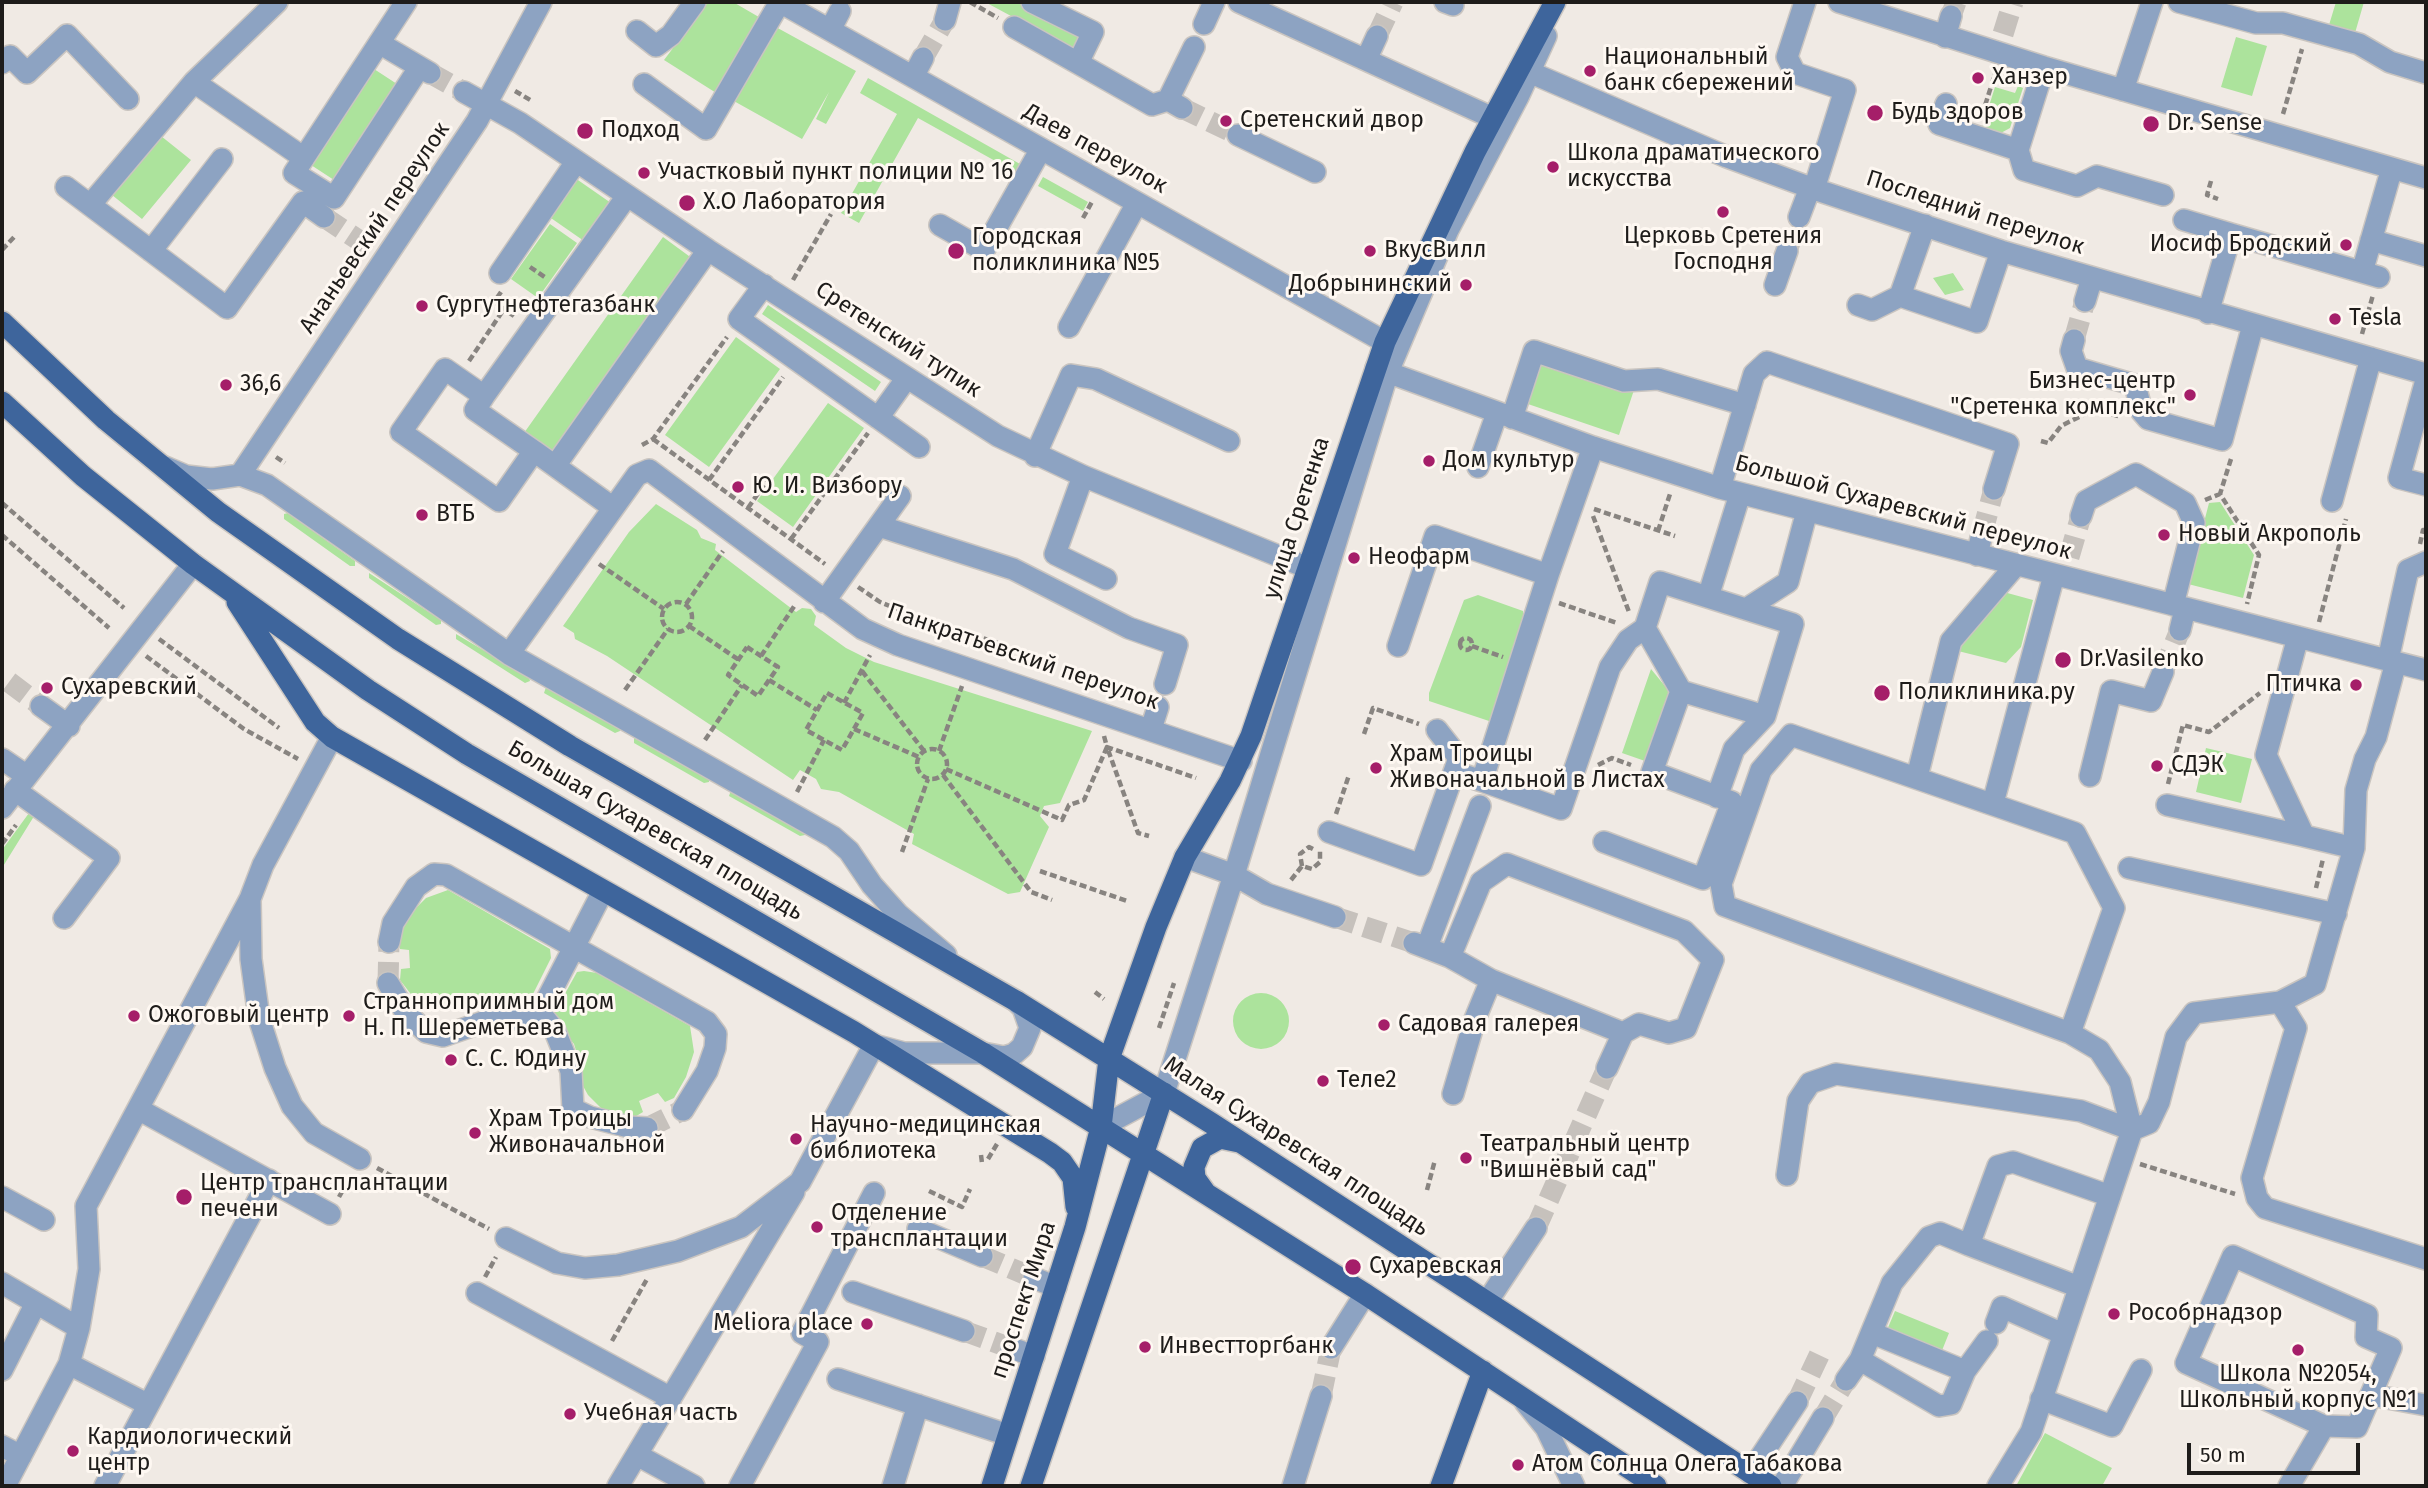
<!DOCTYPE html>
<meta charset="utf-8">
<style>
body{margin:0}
#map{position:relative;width:2428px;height:1488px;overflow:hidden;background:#f0eae4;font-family:"Fira Sans",sans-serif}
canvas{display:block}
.frame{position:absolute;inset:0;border:4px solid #1e1c1a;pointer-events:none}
.scale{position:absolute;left:2187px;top:1443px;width:173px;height:32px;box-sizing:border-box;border:4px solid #1e1c1a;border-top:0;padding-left:9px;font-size:21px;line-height:24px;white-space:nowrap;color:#1e1c1a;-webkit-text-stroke:5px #fef8f2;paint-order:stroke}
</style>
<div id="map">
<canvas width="2428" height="1488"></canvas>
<div class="frame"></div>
<div class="scale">50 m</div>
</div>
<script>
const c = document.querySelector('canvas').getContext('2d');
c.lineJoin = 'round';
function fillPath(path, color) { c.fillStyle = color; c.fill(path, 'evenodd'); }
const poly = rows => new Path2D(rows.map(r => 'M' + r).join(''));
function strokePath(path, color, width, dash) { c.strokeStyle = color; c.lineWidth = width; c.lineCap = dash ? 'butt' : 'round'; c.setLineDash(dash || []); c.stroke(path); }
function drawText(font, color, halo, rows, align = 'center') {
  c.font = font + ' "Fira Sans",sans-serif'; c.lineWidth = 6; c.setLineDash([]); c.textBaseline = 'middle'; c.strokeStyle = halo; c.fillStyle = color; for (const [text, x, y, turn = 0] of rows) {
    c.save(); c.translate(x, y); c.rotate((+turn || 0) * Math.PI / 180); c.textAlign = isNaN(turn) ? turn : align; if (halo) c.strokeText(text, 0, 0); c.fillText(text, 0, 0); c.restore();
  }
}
fillPath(poly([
 [708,2,733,2,764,20,721,96,664,60],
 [985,2,1018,2,1084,34,1076,51],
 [2336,2,2364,2,2355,33,2329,25],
 [774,26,856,71,826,124,816,119,829,92,802,139,732,100],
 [2236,37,2267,46,2252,96,2221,87],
 [374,69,397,84,334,180,311,165],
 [868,78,1020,164,1015,172,918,118,859,223,841,213,897,114,860,93],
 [2018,86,2023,88,2010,128,1999,134,1982,128,1995,87,2015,93],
 [161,136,191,160,142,219,112,195],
 [1043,177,1088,202,1083,211,1038,186],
 [575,178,611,203,584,241,548,216],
 [550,224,577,243,538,298,511,279],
 [663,237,693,259,554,455,524,433],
 [1953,273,1964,290,1945,295,1933,278],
 [768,305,881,382,875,391,762,314],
 [736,337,780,369,709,467,665,435],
 [1540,359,1634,390,1619,435,1525,403],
 [828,403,864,428,793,527,757,501],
 [2220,502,2254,555,2243,598,2188,584,2209,503],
 [656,504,697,530,701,538,716,544,715,550,796,612,802,608,811,609,816,616,814,625,846,648,874,662,1092,731,1060,803,1044,806,1040,816,1049,827,1020,892,1008,894,912,844,914,834,839,792,821,789,816,779,800,770,793,780,607,656,575,639,574,633,563,626,629,532],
 [288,513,355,561,355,566,350,566,284,519,284,514],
 [369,573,441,620,441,624,436,625,369,578],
 [2000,591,2033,600,2021,647,2006,663,1958,651,1961,636],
 [1478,595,1523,611,1523,621,1494,715,1489,721,1429,701,1429,693,1464,600],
 [456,634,529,677,530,681,525,683,456,639],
 [1651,669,1669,691,1645,761,1622,753],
 [546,687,620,728,620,731,615,733,544,693],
 [634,738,709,779,709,782,704,783,634,743],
 [2206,748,2252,759,2241,803,2196,792],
 [731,790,806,833,805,835,800,836,729,796],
 [29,813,36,813,2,868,2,850],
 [448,890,550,949,551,958,531,998,487,996,458,1007,440,1009,417,1000,410,993,400,980,401,969,410,968,409,950,400,949,398,939,405,919,426,898],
 [584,971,597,973,690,1026,694,1052,686,1077,674,1098,665,1102,658,1093,639,1101,643,1112,633,1118,601,1108,588,1095,583,1086,583,1073,574,1044,552,1017,577,972],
 '1233 1021a28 28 0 1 1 56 0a28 28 0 1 1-56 0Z',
 [1895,1311,1949,1333,1941,1353,1887,1330],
 [2045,1433,2112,1468,2102,1486,2016,1486]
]), '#ace39c');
strokePath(poly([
 [1951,16,1956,2],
 [2003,34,2013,2],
 [1377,36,1393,2],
 [923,58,945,20],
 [430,73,464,92],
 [1182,108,1238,135],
 [324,217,366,245],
 [1787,251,1799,217],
 [2074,340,2085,301],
 [1982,534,1994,489],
 [2069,557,2081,516],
 [2163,672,2180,630],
 [9,682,41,706],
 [1335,917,1414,943],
 [388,983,389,942],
 [647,1128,683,1110],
 [1536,1228,1607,1068],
 [982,1256,1034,1278],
 [964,1331,1011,1348],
 [1321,1396,1331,1348],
 [1797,1402,1823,1347],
 [1823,1418,1846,1380]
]), '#c6c1bc', 21, [21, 10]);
const minor = poly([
 [406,2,294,173,334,198,419,68],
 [780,2,1385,342],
 [1032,2,1093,32,1078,63],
 [1239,2,1493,118],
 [1445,2,1453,5],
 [1805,2,1787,57,1795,73,1845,90,1814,189],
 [1839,2,2044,67,2426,178],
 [2179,2,2256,23,2283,23,2359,44,2390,62,2426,73],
 [945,20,950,2],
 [1204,24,1214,2],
 [1014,27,1152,105,1168,100],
 [830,30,840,11],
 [637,31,656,46,671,35,695,2],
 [1945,37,1951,16],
 [379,43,430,73],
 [1366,60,1377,36],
 [2,63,10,56,27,73,67,35,128,99],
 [1520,68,1727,157,1814,189,2001,251,2426,374],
 [913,77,923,58],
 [194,82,304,158],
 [644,84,706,129,780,2],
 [2123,90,2152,2],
 [464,92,520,123,708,250,998,436,1083,476,1308,568],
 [1946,104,1939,124,2018,150,2044,67],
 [1182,108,1168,100,1194,47],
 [1238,135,1315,172],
 [2018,150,2024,170,2077,186,2097,176,2163,195],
 [66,187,227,308,303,202,324,217],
 [90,205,194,82,277,2],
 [1799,217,1810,188],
 [2184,220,2231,234],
 [940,225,984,250,1041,149],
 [2371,240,2426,256],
 [151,251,222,159],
 [2362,272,2392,168],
 [500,273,576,162],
 [764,285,739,319,919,447],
 [1775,285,1787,251],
 [1900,296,1925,225],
 [2085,301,2092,278],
 [1858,305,1872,310,1900,296,1977,322,2001,251],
 [2208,313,2231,234,2379,277],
 [1069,327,1137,203],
 [2074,340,2071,351,2077,368,2135,385,2142,412,2148,419,2222,440,2253,325],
 [1376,368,1593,447,1720,488,2426,670],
 [2426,380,2399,478,2426,485],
 [484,396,475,410,534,451],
 [878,418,906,379],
 [1512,418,1534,351,1624,381,1658,379,1745,405],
 [1035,456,1071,375,1096,379,1229,441],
 [555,466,534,451,499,501,401,432,445,369,484,396,627,196],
 [165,467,186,476,212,479,240,475,267,485,509,654,833,837,849,851,872,885,898,914,946,955],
 [1478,467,1497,413],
 [240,475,477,121,541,2],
 [1083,476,1055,554,1106,579],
 [1720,488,1754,374,1767,362,2008,444,1994,489],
 [2332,501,2371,358],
 [612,507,555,466,708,250],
 [2081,516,2086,501,2136,474,2185,503,2194,523,2173,605],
 [879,526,1013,569,1129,628,1177,645,1165,684],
 [1977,555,1982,534],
 [1548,575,1482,781,1561,809,1610,667,1628,640,1645,628,1660,582,1793,624,1765,716,1734,749,1717,797],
 [1708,597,1740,494],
 [824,602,900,496],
 [1746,609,1788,582,1807,511],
 [2180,630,2185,609],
 [2298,637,2266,755,2304,836,2354,848],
 [1398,646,1435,536,1548,575,1593,447],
 [509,654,637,475,649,470,863,629,898,645,1241,761],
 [2388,660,2408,570,2426,562],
 [1681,691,1765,716],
 [41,706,69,726],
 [1151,729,1158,707],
 [1437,730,1459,758,1454,772],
 [332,737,263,865,250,899,251,959,259,1018,275,1068,292,1106,314,1133,360,1159],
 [2,759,27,776],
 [2090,776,2111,691,2151,701,2163,672],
 [1917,777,1951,641,2016,565],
 [15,790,109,858,64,918],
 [1993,803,2054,575],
 [2167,805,2304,836],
 [2,808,193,564],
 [1329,832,1421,865,1454,772,1482,781],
 [1604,842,1703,879,1732,802,1652,772,1681,691,1645,628],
 [1185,857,1234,875,1267,894,1335,917],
 [2129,868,2336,914],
 [389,942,393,923,416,887,434,874,446,875,707,1022,716,1034,715,1048,707,1071,683,1110],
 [1414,943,1450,957,1491,980,1623,1033,1607,1068],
 [1427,947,1480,806],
 [1450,957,1481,882,1507,864,1684,931,1713,960,1686,1028,1669,1033,1639,1024,1623,1033],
 [388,983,406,1013,426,1032,443,1036,492,1019,519,1019,540,1013,603,891],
 [2280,1002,2296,1028,2252,1178,2257,1198,2265,1208,2426,1259],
 [540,1013,555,1031,571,1071,573,1109,590,1117,629,1127,647,1128],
 [1453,1094,1475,1019,1491,980],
 [138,1109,330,1214],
 [1101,1127,1164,1093,1234,875,1388,372,1448,230,1518,97,1546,36],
 [1787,1175,1798,1101,1810,1083,1836,1074,2081,1111,2132,1130,2120,1082,2099,1050,2070,1033,1725,906,1721,884,1761,770,1791,735,2075,833,2114,908,2070,1033],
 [2,1197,44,1220],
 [918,1229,982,1256],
 [506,1238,557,1263,585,1268,618,1265,678,1251,741,1227,800,1182,874,1045,904,1053,983,1053,1004,1057,1014,1054,1022,1047,1030,1028,1023,1008,1016,1001],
 [1969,1245,2079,1287],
 [1034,1278,1056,1287],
 [2,1283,79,1328,89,1269,86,1206,250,899],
 [853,1292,964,1331],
 [477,1293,671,1398],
 [1487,1302,1536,1228],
 [1996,1323,2002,1307,2063,1334],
 [1872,1333,1965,1371],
 [1011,1348,1034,1356],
 [1331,1348,1365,1294],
 [1860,1360,1939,1406,1951,1404,1965,1371,1987,1341],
 [69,1364,147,1404],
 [2,1370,36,1303],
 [838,1379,1008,1435],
 [1846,1380,1860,1360,1892,1283,1929,1237,1940,1233,1969,1245,1998,1166,2013,1162,2110,1196],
 [2371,1395,2426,1405],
 [2041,1399,2112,1426,2141,1370],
 [1525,1402,1546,1428,1574,1486],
 [2,1446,21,1456],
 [637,1455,694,1486],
 [1750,1473,1797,1402],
 [5,1486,69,1364,79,1328],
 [105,1486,269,1180],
 [618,1486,794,1192],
 [740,1486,818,1342,802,1333,874,1193],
 [893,1486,918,1405],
 [1293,1486,1321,1396],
 [1782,1486,1823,1418],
 [1998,1486,2031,1432,2132,1130,2149,1123,2159,1102,2176,1037,2194,1013,2280,1002,2315,984,2354,848,2356,790,2365,759,2376,737,2396,662],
 [2289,1486,2324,1426,2186,1363,2233,1256,2367,1315,2366,1337,2391,1348,2357,1427,2324,1426]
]);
const major = poly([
 [2,322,106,420,218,512,398,639,570,746,1016,1001,1211,1123,1771,1486],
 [2,402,83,476,193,564,368,690,467,754,983,1053,1365,1294,1656,1486],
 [237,602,315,722,332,737,854,1032,1050,1153,1062,1162,1073,1178,1076,1207],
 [1205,1192,1195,1178,1194,1167,1202,1148,1220,1138,1239,1142],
 [992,1486,1075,1227,1101,1127,1109,1059,1156,927,1185,857,1230,781,1251,736,1385,342,1475,152,1555,2],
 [1031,1486,1164,1093],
 [1441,1486,1483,1371]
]);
strokePath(minor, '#cac5c0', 24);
strokePath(major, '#cac5c0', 24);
strokePath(poly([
 [970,2,998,18],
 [515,91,532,101],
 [2283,114,2302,49],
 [1982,115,1995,74],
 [2211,181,2207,195,2218,199],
 [1083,218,1093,200],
 [2,250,15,236],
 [530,267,546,278],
 [793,280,831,214],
 [501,292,494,302,514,316],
 [2362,334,2373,295],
 [469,361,504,309],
 [653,439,825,564],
 [2041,441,2048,443,2061,426,2095,409,2121,417],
 [642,445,653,439,727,337],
 [276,457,285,463],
 [2231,459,2220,494,2259,555,2247,604],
 [709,480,783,377],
 [2205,500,2220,494],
 [2,503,124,608],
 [748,508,768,479,765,477],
 [1594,509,1675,536],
 [1593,516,1629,612],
 [1658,531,1670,494],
 [2,535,109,628],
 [791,539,868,433],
 [2420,544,2423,530,2426,531],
 [599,564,664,609],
 [858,587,880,602,914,616,1007,646,1004,658],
 '662 617a15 15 0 1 1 30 0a15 15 0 1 1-30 0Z',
 [1559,603,1617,623],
 [686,604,723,551],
 [2319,622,2346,519],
 [689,626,739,660],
 '1460 644a6 6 0 1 1 12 0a6 6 0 1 1-12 0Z',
 [159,639,279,728],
 [1472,646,1503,657],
 [747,647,778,667,758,696,728,675,747,647],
 [146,656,244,729,298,759],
 [761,656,795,605],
 [862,671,924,751],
 [769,680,817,710],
 [625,690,668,629],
 [827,693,863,713,842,750,806,730,827,693],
 [844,703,870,655],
 [854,729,919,757],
 [1364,734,1373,708,1419,724],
 [1104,736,1107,747,1196,778],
 [705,740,742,685],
 '917 764a15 15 0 1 1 30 0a15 15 0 1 1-30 0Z',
 [939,751,962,686],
 [1598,765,1612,758,1631,765],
 [946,769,1062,820,1069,805,1084,800,1107,747,1138,833,1149,836],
 [943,775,1031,892,1052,900],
 [1417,775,1430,780],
 [2168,784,2183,725,2209,732,2260,693],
 [797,792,824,740],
 [1336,814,1349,775],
 [2,844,16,825],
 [902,852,928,779],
 [1302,866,1300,854,1309,847,1315,850],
 [1040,871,1127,901],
 [1291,880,1302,866,1312,869,1320,862,1320,851],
 [2316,888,2323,859],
 [1095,992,1104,999],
 [1159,1028,1174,983],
 [981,1155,982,1163],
 [988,1159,997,1144],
 [2140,1164,2235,1194],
 [377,1168,489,1229],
 [1427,1190,1435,1160],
 [929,1191,962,1207,970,1189],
 [339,1197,350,1177],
 [485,1277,496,1257],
 [612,1341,647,1279]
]), '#888480', 4.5, [7, 3.5]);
strokePath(minor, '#8da3c2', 21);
strokePath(major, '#3e659c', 21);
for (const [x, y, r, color] of [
 [1590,71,7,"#a51e69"],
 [1978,78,7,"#a51e69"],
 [1875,113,9,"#a51e69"],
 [1226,121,7,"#a51e69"],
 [2151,124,9,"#a51e69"],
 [585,131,9,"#a51e69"],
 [1553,167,7,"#a51e69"],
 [644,173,7,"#a51e69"],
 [687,203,9,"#a51e69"],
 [1723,212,7,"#a51e69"],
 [2346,245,7,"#a51e69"],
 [956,251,9,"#a51e69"],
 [1370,251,7,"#a51e69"],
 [1466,285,7,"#a51e69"],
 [422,306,7,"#a51e69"],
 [2335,319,7,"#a51e69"],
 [226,385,7,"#a51e69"],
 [2190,395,7,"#a51e69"],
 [1429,461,7,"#a51e69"],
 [738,487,7,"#a51e69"],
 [422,515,7,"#a51e69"],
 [2164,535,7,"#a51e69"],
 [1354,558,7,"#a51e69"],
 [2063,660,9,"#a51e69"],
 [2356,685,7,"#a51e69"],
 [47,688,7,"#a51e69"],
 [1882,693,9,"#a51e69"],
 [2157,766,7,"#a51e69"],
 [1376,768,7,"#a51e69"],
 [134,1016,7,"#a51e69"],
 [349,1016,7,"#a51e69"],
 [1384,1025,7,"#a51e69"],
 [451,1060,7,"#a51e69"],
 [1323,1081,7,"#a51e69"],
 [475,1133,7,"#a51e69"],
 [796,1139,7,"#a51e69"],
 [1466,1158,7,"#a51e69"],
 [184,1197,9,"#a51e69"],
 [817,1227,7,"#a51e69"],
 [1353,1267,9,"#a51e69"],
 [2114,1314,7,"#a51e69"],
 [867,1324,7,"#a51e69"],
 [1145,1347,7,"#a51e69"],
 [2298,1350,7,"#a51e69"],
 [570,1414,7,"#a51e69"],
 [73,1451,7,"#a51e69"],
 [1518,1465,7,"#a51e69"]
]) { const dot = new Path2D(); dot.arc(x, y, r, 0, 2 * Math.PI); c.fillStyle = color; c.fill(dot); strokePath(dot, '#fef8f2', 2.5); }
drawText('23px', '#1e1c1a', '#fef8f2', [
 ["Национальный",1604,58],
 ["банк сбережений",1604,84],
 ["Ханзер",1992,78],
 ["Будь здоров",1891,113],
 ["Сретенский двор",1240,121],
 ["Dr. Sense",2167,124],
 ["Подход",601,131],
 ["Школа драматического",1567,154],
 ["искусства",1567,180],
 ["Участковый пункт полиции № 16",658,173],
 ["X.O Лаборатория",703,203],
 ["Церковь Сретения",1723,237,"center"],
 ["Господня",1723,263,"center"],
 ["Городская",972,238],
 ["поликлиника №5",972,264],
 ["Иосиф Бродский",2332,245,"right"],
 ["ВкусВилл",1384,251],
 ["Добрынинский",1452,285,"right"],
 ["Сургутнефтегазбанк",436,306],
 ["Tesla",2349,319],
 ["Бизнес-центр",2176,382,"right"],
 ["\"Сретенка комплекс\"",2176,408,"right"],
 ["36,6",240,385],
 ["Дом культур",1443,461],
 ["Ю. И. Визбору",752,487],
 ["ВТБ",436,515],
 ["Новый Акрополь",2178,535],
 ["Неофарм",1368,558],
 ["Dr.Vasilenko",2079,660],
 ["Птичка",2342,685,"right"],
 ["Сухаревский",61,688],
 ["Поликлиника.ру",1898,693],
 ["Храм Троицы",1390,755],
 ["Живоначальной в Листах",1390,781],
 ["СДЭК",2171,766],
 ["Странноприимный дом",363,1003],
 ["Н. П. Шереметьева",363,1029],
 ["Ожоговый центр",148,1016],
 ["Садовая галерея",1398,1025],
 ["С. С. Юдину",465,1060],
 ["Теле2",1337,1081],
 ["Храм Троицы",489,1120],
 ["Живоначальной",489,1146],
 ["Научно-медицинская",810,1126],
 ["библиотека",810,1152],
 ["Театральный центр",1480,1145],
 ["\"Вишнёвый сад\"",1480,1171],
 ["Центр трансплантации",200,1184],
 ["печени",200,1210],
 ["Отделение",831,1214],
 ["трансплантации",831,1240],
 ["Сухаревская",1369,1267],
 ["Рособрнадзор",2128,1314],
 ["Meliora place",853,1324,"right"],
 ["Инвестторгбанк",1159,1347],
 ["Школа №2054,",2298,1375,"center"],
 ["Школьный корпус №1",2298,1401,"center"],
 ["Учебная часть",584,1414],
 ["Кардиологический",87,1438],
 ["центр",87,1464],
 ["Атом Солнца Олега Табакова",1532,1465]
], 'left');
drawText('23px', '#1e1c1a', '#fef8f2', [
 ["Даев переулок",1095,149,29],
 ["Последний переулок",1975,213,18],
 ["Ананьевский переулок",375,228,-56],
 ["Сретенский тупик",898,340,33],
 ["Большой Сухаревский переулок",1903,508,15],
 ["улица Сретенка",1297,518,-72],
 ["Панкратьевский переулок",1023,657,19],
 ["Большая Сухаревская площадь",655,831,30],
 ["Малая Сухаревская площадь",1296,1147,33],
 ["проспект Мира",1024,1300,-72]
]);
</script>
